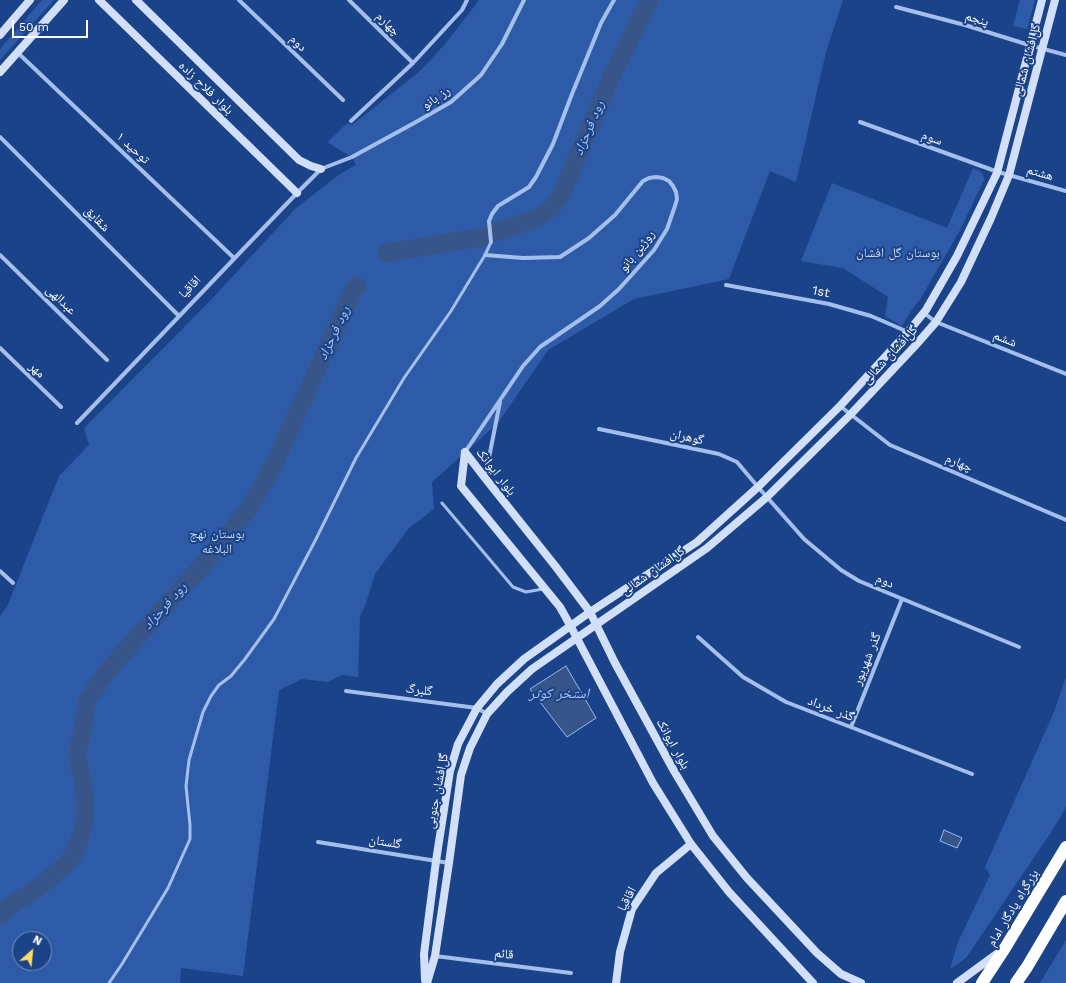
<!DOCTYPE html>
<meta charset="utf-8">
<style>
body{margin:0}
#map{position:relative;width:1066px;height:983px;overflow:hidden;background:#1b4389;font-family:"Work Sans",sans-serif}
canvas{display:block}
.north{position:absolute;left:12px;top:931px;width:40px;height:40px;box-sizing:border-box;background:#1b4389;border:1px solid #768eb8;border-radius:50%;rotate:27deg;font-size:11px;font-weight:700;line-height:16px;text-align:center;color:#fff}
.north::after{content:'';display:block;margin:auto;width:14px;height:18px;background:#fddc61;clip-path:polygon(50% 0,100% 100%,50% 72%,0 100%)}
.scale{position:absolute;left:12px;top:20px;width:76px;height:18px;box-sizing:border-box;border:2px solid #fff;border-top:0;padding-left:5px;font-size:12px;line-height:14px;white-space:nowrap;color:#fff;-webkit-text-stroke:3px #1b4389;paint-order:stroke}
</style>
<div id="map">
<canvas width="1066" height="983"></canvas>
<div class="north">N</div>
<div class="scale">50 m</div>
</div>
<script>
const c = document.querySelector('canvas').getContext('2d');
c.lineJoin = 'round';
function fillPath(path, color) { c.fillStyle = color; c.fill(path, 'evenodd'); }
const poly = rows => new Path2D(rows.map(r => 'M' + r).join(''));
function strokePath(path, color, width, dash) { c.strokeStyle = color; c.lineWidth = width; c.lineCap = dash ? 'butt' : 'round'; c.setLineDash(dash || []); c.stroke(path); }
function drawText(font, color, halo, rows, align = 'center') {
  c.font = font + ' "Work Sans","Noto Naskh Arabic",sans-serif'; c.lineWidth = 4; c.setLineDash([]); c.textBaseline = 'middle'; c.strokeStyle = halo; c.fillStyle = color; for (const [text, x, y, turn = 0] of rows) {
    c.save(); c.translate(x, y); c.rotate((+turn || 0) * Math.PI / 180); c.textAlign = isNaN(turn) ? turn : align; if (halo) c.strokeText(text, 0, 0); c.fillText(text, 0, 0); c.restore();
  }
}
fillPath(poly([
 [42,0,54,0,0,60,0,49],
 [478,0,843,0,826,52,796,182,770,171,729,279,634,299,548,350,498,423,432,482,434,509,409,528,375,574,365,606,360,616,358,677,342,675,327,682,302,679,279,690,243,976,181,968,180,983,0,983,0,616,7,607,59,476,89,445,84,428,207,304,296,208,340,174,356,165,352,157,333,146,328,142,347,123,352,125,420,71,445,44,477,3],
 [20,939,44,939,44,963,20,963],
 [1020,0,1035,0,1027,29,1013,26],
 [973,168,981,172,983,175,984,180,959,232,921,298,913,308,902,326,885,316,888,297,843,268,801,261,832,183,947,228],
 [1066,677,1066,807,1052,831,966,958,950,969,958,942,990,875,985,867,1054,712],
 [1066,940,1066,983,1040,983]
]), '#2e5ba7');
const water = poly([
 [566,666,596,718,567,737,530,689,566,666],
 [944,830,962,838,957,848,940,841,944,830]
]);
fillPath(water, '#385589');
strokePath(water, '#97b9ee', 1);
strokePath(poly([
 [386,253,482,237,532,220,546,212,552,207,555,203,562,192,610,80,642,14,650,0],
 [0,916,7,908,38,888,62,868,73,856,83,829,85,820,85,798,83,783,77,755,83,729,87,700,107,671,201,567,249,509,274,464,354,289,357,286]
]), '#385589', 18);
strokePath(poly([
 [442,503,513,587,526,592,543,589],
 [109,983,122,964,168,888,190,839,190,825,186,786,189,760,203,712,211,696,219,685,231,676,245,659,274,619,315,541,356,458,404,378,451,311,485,255,491,242]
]), '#a4bfec', 3);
strokePath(poly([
 [239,0,343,100],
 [349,0,413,63],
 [896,7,965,25,1029,45,1066,55],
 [17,52,234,258],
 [351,121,413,63,462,10,467,0],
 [860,122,998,172,1066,191],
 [0,137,179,316],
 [491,242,489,221,492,214,498,206,529,187,536,177,553,144,572,94,601,23,614,0],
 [0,255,107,360],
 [726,285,829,304,871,316,885,322,908,332],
 [924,313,936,322,1066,374],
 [0,348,61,407],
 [840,406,890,445,1066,520],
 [77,423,297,193,321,169,352,157,416,122,451,102,481,75,502,44,524,0],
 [599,429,719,454,737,462,758,487,804,539,841,570,859,581,1019,647],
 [465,452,523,366,540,347,600,306,619,289,654,250,667,229,675,206,677,199,676,192,673,186,669,181,663,178,656,177,649,178,643,181,615,215,589,238,560,257,523,258,485,255],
 [485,478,500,402],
 [0,571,13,583],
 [698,637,743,677,786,702,972,774],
 [346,691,477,708,487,714],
 [851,727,902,599],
 [318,842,449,863],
 [435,956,571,973]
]), '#a4bfec', 4);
strokePath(poly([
 [99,0,297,193],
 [136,0,299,160,311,166,321,169],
 [0,35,30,0],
 [0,72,64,0],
 [465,452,485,478,556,567,590,612,615,663,674,771,713,836,747,878,817,953,841,974,861,983],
 [465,452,461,486,560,607,570,625,653,783,691,844,729,892,813,983],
 [425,980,424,954,436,861,450,771,458,744,477,708,497,684,524,659,590,612,697,542,758,487,840,406,908,332,926,310,957,256,997,173,1042,0],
 [427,983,435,956,449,863,461,775,470,748,487,714,507,692,532,669,707,548,767,497,850,415,914,347,936,322,961,282,991,218,1009,175,1055,0],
 [616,983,620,952,632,909,656,873,691,844],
 [957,983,998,953]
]), '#d1dff9', 8);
strokePath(poly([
 [982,983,1005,948,1066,847],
 [1016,983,1027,967,1066,901]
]), '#fff', 12);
drawText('13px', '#fff', '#1b4389', [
 ["پنجم",977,19,17],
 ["چهارم",388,24,45],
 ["دوم",298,43,44],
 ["گل‌افشان شمالی",1027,60,-75],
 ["بلوار فلاح زاده",206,88,44],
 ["رز بانو",436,98,-34],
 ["سوم",932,138,20],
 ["توحید ۱",133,148,43],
 ["هشتم",1040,173,16],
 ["شقایق",97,219,45],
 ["روژین بانو",637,251,-52],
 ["اقاقیا",190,287,-46],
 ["1st",821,292,11],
 ["عبدالهی",61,300,44],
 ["ششم",1005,339,22],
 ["گل‌افشان شمالی",890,355,-47],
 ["مهر",37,370,44],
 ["گوهران",687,437,12],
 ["چهارم",959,463,23],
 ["بلوار ایوانک",496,472,52],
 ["گل‌افشان شمالی",653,571,-35],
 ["دوم",885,581,23],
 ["گذر شهریور",867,659,-68],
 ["گلبرگ",419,690,7],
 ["گذر خرداد",831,709,21],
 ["بلوار ایوانک",673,744,61],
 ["گل‌افشان جنوبی",437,791,-79],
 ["گلستان",385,842,9],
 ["اقاقیا",627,899,-62],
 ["بزرگراه یادگار امام",1013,908,-59],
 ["قائم",504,954,7]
]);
drawText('13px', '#cadcf9', '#1b4389', [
 ["بوستان گل افشان",898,253],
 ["بوستان نهج",217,534],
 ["البلاغه",217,549]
]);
drawText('italic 14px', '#b0caf4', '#1b4389', [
 ["رود فرحزاد",589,128,-67],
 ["رود فرحزاد",334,333,-65],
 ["رود فرحزاد",165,606,-48],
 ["استخر کوثر",559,694]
]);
</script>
